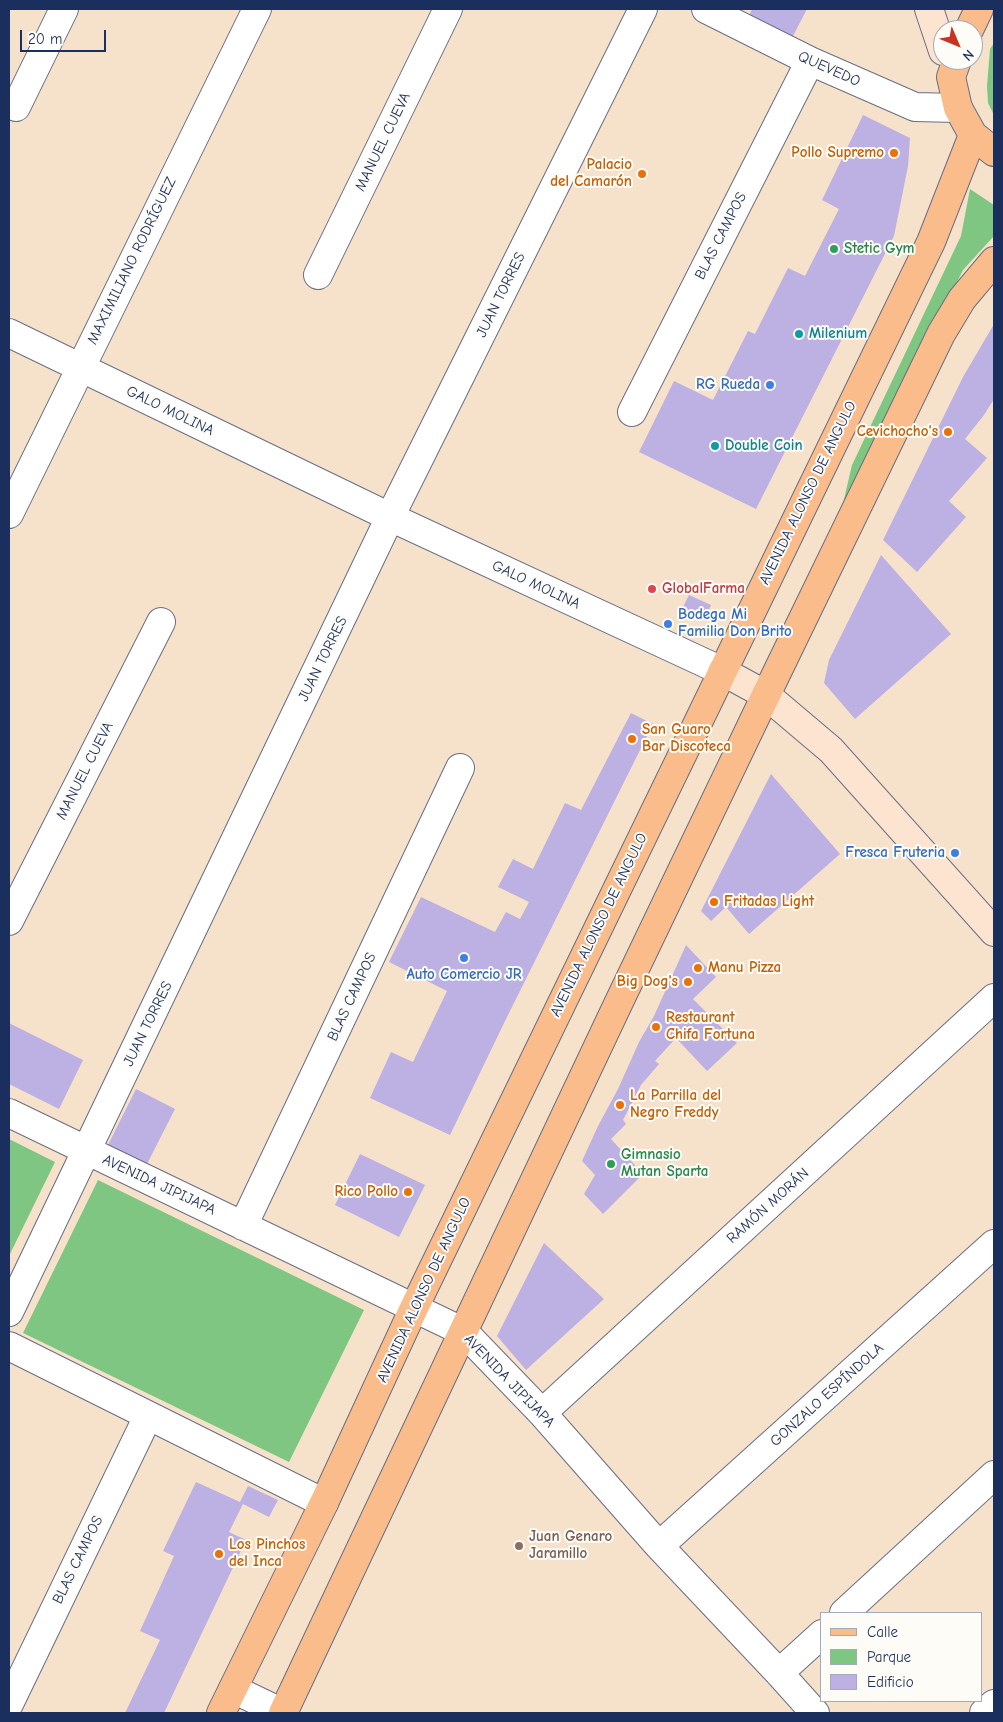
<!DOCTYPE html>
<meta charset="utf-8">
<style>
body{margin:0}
#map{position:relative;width:1003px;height:1722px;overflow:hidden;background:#f6e2cb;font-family:"Comic Neue",sans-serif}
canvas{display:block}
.frame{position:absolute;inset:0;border:10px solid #1b2f5e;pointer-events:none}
.legend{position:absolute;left:820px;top:1612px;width:162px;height:90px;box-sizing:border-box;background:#fdfcf7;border:1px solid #a3aaba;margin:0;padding:6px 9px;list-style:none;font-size:15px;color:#1b2f5e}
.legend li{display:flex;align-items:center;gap:10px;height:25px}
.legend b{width:25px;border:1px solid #a3aaba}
.north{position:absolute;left:933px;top:20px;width:50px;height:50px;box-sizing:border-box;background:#fdfcf7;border:1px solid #a3aaba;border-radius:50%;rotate:135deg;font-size:14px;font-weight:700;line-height:20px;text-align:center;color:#1b2f5e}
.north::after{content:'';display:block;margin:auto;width:18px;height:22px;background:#c8321e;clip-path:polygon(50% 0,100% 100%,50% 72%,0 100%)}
.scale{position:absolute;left:20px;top:30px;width:86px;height:22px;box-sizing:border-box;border:2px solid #1b2f5e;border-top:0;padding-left:6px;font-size:15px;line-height:18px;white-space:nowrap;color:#1b2f5e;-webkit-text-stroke:4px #fdfcf7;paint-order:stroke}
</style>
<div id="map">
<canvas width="1003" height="1722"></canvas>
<div class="frame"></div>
<ul class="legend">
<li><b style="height:6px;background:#f9bc8a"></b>Calle</li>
<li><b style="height:14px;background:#7ec682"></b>Parque</li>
<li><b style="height:14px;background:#bdb0e2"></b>Edificio</li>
</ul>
<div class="north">N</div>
<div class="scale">20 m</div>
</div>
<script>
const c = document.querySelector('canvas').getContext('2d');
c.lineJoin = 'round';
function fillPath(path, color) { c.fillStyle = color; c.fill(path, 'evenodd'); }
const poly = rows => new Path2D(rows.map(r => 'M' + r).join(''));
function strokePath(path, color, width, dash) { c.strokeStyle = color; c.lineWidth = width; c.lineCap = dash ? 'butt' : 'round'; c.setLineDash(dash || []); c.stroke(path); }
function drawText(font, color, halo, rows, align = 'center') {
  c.font = font + ' "Comic Neue",sans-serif'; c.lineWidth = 4; c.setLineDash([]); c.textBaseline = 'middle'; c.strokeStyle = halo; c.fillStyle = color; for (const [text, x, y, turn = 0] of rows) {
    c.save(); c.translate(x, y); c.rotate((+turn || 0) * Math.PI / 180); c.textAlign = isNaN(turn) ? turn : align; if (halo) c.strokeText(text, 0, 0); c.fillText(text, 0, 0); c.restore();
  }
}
fillPath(poly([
 [994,43,994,115,988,103,987,86,990,49],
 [970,189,994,205,994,236,963,270,841,512,852,465,961,236],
 [9,1139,55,1162,9,1256],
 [98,1180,364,1310,289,1462,23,1333]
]), '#7ec682');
fillPath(poly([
 [752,9,807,9,792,38,749,16],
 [863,115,910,138,908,166,894,236,756,509,639,452,674,381,713,400,748,331,755,334,788,268,805,276,839,209,822,200],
 [994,324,994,399,984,415,965,439,987,458,949,501,966,517,917,572,883,540,963,377],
 [881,555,951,634,855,719,824,683,829,660],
 [689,595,711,605,705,619,697,620,680,613],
 [631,713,653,724,506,1019,450,1135,370,1098,391,1052,413,1062,447,991,389,962,421,897,495,932,506,912,520,919,529,902,498,887,513,859,533,869,565,803,581,810],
 [771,774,840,854,749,934,726,907,711,921,701,911],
 [686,945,716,977,693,999,737,1043,707,1071,676,1038,655,1061,659,1064,641,1085,623,1120,626,1124,611,1139,643,1174,603,1214,584,1194,595,1175,582,1161,598,1126,618,1089,639,1042,654,1016],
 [9,1023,83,1060,59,1109,9,1084],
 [136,1089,175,1109,147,1164,108,1145],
 [360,1154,425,1185,399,1237,335,1205],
 [544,1243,604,1299,526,1370,497,1336],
 [196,1482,240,1502,248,1486,278,1500,269,1517,243,1504,229,1532,246,1540,164,1713,125,1713,160,1640,140,1631,174,1556,163,1551]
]), '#bdb0e2');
const street = poly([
 [706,9,810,61,915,107,958,108],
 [16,107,64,9],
 [318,275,448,9],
 [9,333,390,517,722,671],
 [632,412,810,61],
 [9,514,257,9],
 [9,921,161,622],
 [9,1113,464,1332,542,1413,659,1546,779,1673,815,1713],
 [243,1226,460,768],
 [9,1312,390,517,643,9],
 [9,1346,324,1503],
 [542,1413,994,998],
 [659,1546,994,1244],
 [844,1613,994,1475],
 [779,1673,822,1634],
 [233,1689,283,1713],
 [9,1704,148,1416],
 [984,1713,994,1704]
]);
const secondary = poly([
 [929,9,943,51],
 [722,671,766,695,831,750,994,932]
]);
const primary = poly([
 [969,30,979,9],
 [957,60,951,77,958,108,973,135,994,152],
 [221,1713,324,1503,414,1308,931,242,973,135],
 [283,1713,618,1004,766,695,941,334,962,299,994,261]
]);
strokePath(street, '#686e84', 30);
strokePath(secondary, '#686e84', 30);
strokePath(primary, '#686e84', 30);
strokePath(street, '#fff', 28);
strokePath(secondary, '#fde4d0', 28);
strokePath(primary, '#f9bc8a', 28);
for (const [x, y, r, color] of [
 [894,153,5,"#e8710a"],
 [642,174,5,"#e8710a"],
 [834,249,5,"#2e9e5b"],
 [799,334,5,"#0f9aa8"],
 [770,385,5,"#3f7fe0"],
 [948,432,5,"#e8710a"],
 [715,446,5,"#0f9aa8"],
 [652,589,5,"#e0444e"],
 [668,624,5,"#3f7fe0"],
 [632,739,5,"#e8710a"],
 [955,853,5,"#3f7fe0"],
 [714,902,5,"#e8710a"],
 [464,958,5,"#3f7fe0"],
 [698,968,5,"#e8710a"],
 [688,982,5,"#e8710a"],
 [656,1027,5,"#e8710a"],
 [620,1105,5,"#e8710a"],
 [611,1164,5,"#2e9e5b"],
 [408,1192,5,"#e8710a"],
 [519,1546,5,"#8d6e63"],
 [219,1554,5,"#e8710a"]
]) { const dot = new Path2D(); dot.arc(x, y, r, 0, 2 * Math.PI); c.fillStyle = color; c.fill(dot); strokePath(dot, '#fdfcf7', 2); }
drawText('15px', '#1b2f5e', '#fdfcf7', [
 ["QUEVEDO",829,69,24],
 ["MANUEL CUEVA",383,142,-64],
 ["BLAS CAMPOS",721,236,-63],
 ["MAXIMILIANO RODRÍGUEZ",132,261,-64],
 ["JUAN TORRES",501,295,-64],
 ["GALO MOLINA",170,411,26],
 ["AVENIDA ALONSO DE ANGULO",808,493,-64],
 ["GALO MOLINA",536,585,25],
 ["JUAN TORRES",323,659,-64],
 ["MANUEL CUEVA",85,771,-63],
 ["AVENIDA ALONSO DE ANGULO",599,925,-64],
 ["BLAS CAMPOS",352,997,-65],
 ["JUAN TORRES",148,1024,-64],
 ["AVENIDA JIPIJAPA",159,1185,25],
 ["RAMÓN MORÁN",768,1206,-42],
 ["AVENIDA ALONSO DE ANGULO",424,1290,-65],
 ["AVENIDA JIPIJAPA",509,1381,46],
 ["GONZALO ESPÍNDOLA",827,1395,-42],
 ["BLAS CAMPOS",78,1560,-64]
]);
drawText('bold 15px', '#c56008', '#fdfcf7', [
 ["Pollo Supremo",884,153,"right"],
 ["Palacio",632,165,"right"],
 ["del Camarón",632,182,"right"],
 ["Cevichocho's",938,432,"right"],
 ["San Guaro",642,730],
 ["Bar Discoteca",642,747],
 ["Fritadas Light",724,902],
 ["Manu Pizza",708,968],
 ["Big Dog's",678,982,"right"],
 ["Restaurant",666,1018],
 ["Chifa Fortuna",666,1035],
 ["La Parrilla del",630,1096],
 ["Negro Freddy",630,1113],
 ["Rico Pollo",398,1192,"right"],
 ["Los Pinchos",229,1545],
 ["del Inca",229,1562]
], 'left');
drawText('bold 15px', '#27864d', '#fdfcf7', [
 ["Stetic Gym",844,249],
 ["Gimnasio",621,1155],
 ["Mutan Sparta",621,1172]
], 'left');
drawText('bold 15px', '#0d838f', '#fdfcf7', [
 ["Milenium",809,334],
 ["Double Coin",725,446]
], 'left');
drawText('bold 15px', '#366cbe', '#fdfcf7', [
 ["RG Rueda",760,385],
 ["Bodega Mi",678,615,"left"],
 ["Familia Don Brito",678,632,"left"],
 ["Fresca Fruteria",945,853],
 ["Auto Comercio JR",464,975,"center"]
], 'right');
drawText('bold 15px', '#be3a42', '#fdfcf7', [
 ["GlobalFarma",662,589]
], 'left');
drawText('bold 15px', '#785e54', '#fdfcf7', [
 ["Juan Genaro",529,1537],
 ["Jaramillo",529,1554]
], 'left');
</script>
